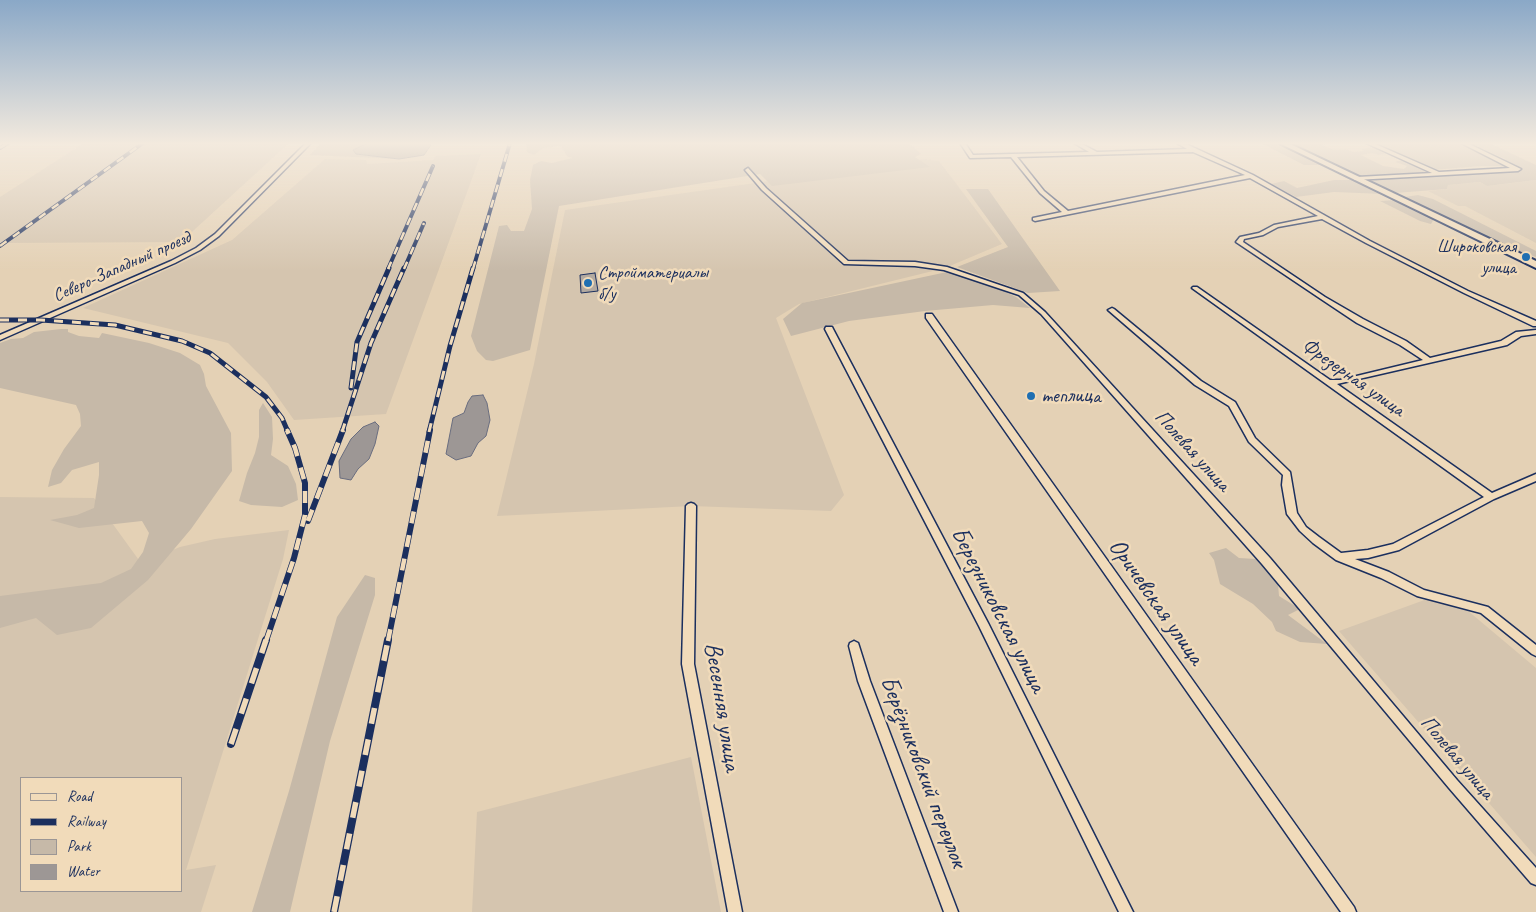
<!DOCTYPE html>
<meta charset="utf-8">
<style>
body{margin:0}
#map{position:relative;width:1536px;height:912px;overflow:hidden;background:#e4d1b5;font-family:Caveat,sans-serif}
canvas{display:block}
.legend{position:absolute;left:20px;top:777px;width:162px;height:115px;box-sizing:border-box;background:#f1dbba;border:1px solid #9b9695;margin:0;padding:6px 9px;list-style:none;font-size:15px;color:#1b2f5e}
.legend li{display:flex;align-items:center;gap:10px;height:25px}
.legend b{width:25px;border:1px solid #9b9695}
</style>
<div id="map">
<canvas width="1536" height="912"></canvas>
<ul class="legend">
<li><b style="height:6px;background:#f1dbba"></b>Road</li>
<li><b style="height:6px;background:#1b2f5e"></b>Railway</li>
<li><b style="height:14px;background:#c6b9a8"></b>Park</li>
<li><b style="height:14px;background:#9d9795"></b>Water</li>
</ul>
</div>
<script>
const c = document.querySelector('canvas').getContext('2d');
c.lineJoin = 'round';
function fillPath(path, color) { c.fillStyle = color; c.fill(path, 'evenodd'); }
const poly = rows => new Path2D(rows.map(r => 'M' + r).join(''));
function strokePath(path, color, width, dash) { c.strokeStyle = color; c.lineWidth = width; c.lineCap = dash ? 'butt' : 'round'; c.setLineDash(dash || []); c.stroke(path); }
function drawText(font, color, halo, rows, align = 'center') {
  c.font = font + ' Caveat,sans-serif'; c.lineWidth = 5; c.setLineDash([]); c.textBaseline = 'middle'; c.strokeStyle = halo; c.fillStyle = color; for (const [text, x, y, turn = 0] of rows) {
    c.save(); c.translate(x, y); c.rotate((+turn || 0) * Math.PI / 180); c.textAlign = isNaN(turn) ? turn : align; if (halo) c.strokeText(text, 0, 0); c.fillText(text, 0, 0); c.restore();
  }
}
fillPath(poly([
 [84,143,289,143,181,242,0,243,0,197],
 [481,154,386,414,294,420,267,382,228,343,83,308,232,240,325,159,366,160,367,164,433,160,436,156],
 [924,159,939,161,1002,244,945,268,799,304,776,318,844,495,831,511,691,506,497,516,534,364,565,210],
 [1536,180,1536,243,1465,206,1458,206,1428,191,1447,189,1448,185,1480,182,1487,186],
 [0,497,94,498,141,563,180,547,215,539,289,530,283,559,186,870,216,865,201,912,0,912],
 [21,778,181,778,181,891,21,891],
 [1430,598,1461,605,1536,668,1536,857,1339,631],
 [691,757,721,912,472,912,477,812]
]), '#d5c5af');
fillPath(poly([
 [321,143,368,143,353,150,357,154,399,159,310,155],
 [526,143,909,143,921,154,915,157,930,167,772,186,760,174,559,206,530,350,493,361,486,360,477,351,471,336,499,226,507,225,511,231,524,231,532,209,530,180,533,165,541,161,552,163,572,158,567,156,561,146,543,148,534,155,527,152],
 [1261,143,1276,143,1321,165,1304,165],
 [1286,143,1329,143,1322,145,1334,150,1345,149,1354,152,1364,151,1361,149,1373,147,1386,154,1379,155,1372,153,1361,155,1383,166,1404,169,1407,166,1395,162,1402,160,1426,172,1360,177],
 [1370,143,1459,143,1509,167,1504,168,1500,166,1481,166,1432,170,1379,146],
 [1470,143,1489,143,1536,165,1536,180,1487,186,1480,182,1448,185,1447,189,1395,193,1388,192,1372,182,1375,180,1521,170,1502,160,1505,159],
 [1334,180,1352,180,1383,194,1334,192,1296,197,1271,184,1284,181,1297,188],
 [966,189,988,189,1060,291,1028,293,957,267,1008,247],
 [1418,195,1433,199,1536,251,1536,257,1498,243,1417,205,1405,197],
 [1395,200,1434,219,1431,224,1420,221,1380,201],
 [947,272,995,287,1016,297,1030,308,993,305,925,311,849,321,791,336,783,319,802,303],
 [61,329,68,329,68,332,79,336,99,338,102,333,149,343,180,353,200,365,204,374,206,386,231,433,232,471,191,529,148,580,91,628,57,635,36,618,0,628,0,596,101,583,131,569,143,552,149,533,142,521,79,528,50,520,77,515,94,508,99,475,99,462,72,470,61,483,48,487,52,470,64,449,81,426,80,414,76,405,0,388,0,343,11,339,23,338,34,332],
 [263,403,272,417,273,439,271,455,288,466,296,484,298,500,282,507,251,505,239,501,247,473,255,453,259,437,259,410],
 [1226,548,1239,558,1256,559,1278,584,1279,596,1300,609,1288,615,1327,644,1300,642,1276,631,1272,622,1253,604,1220,584,1214,560,1209,553],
 [365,575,375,578,375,595,330,741,290,912,252,912,289,791,337,617]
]), '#c6b9a8');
const water = poly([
 [368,143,428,143,431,145,424,155,399,159,356,154,353,150,368,143],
 [483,395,487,403,490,420,486,436,478,443,471,456,456,460,446,454,453,418,464,413,468,402,472,396,483,395],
 [375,422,379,426,375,444,369,459,358,469,351,480,340,478,339,461,351,439,363,427,375,422]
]);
fillPath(water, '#9d9795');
strokePath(water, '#696d7f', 1);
const building = poly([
 [595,273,598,291,581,293,580,275,595,273]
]);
fillPath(building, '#b2a9a0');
strokePath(building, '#1b2f5e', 1);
const street = poly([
 [306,143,311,143,219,236,200,250,175,263,0,340,0,335,171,261,196,248,215,234,306,143],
 [960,143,965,143,973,155,1089,152,1074,143,1080,143,1097,152,1187,149,1177,143,1184,143,1253,175,1370,241,1468,291,1536,321,1536,326,1533,326,1464,293,1366,243,1322,219,1278,227,1263,235,1244,239,1243,242,1325,297,1363,319,1406,341,1430,358,1501,341,1516,332,1536,330,1536,334,1521,336,1507,345,1337,384,1492,493,1536,474,1536,481,1494,499,1399,550,1368,558,1355,559,1389,572,1424,590,1488,607,1536,645,1536,656,1532,654,1481,613,1417,596,1381,578,1336,560,1313,543,1300,531,1287,514,1282,485,1283,475,1249,442,1229,406,1195,385,1108,310,1112,308,1114,309,1201,381,1235,402,1255,438,1290,472,1297,513,1306,527,1319,537,1341,553,1368,550,1393,544,1484,497,1192,288,1193,287,1197,287,1330,380,1340,380,1423,360,1400,345,1357,323,1321,299,1236,242,1240,237,1259,233,1274,225,1318,216,1250,178,1035,221,1033,220,1033,218,1062,212,1040,193,1011,157,970,158,960,143],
 [1193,152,1245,175,1068,211,1044,191,1017,157,1193,152],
 [1366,143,1373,143,1439,172,1510,168,1461,143,1467,143,1521,169,1518,171,1355,180,1354,179,1357,177,1432,173,1366,143],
 [748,168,766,188,848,261,915,262,947,267,1023,293,1045,312,1270,558,1457,780,1536,868,1536,885,1531,883,1449,788,1262,564,1041,314,1019,295,944,270,915,266,844,264,762,190,745,170,748,168],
 [926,314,932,314,1354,907,1356,912,1341,912,926,318,926,314],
 [826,327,832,327,833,329,988,623,1133,912,1119,912,979,626,825,329,826,327],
 [691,503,694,504,696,506,694,664,742,912,728,912,682,664,686,506,688,504,691,503],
 [854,641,858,643,859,646,870,681,958,912,944,912,858,681,849,646,850,643,854,641]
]);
const secondary = poly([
 [1279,143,1288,143,1536,261,1536,268,1279,143]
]);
strokePath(street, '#1b2f5e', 3);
strokePath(secondary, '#1b2f5e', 4);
fillPath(street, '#f1dbba');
fillPath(secondary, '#f1dbba');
const railFar3 = poly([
 [0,148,8,143],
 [0,246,143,143],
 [388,269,433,166],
 [404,269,424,223],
 [473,269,510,143]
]);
const railFar2 = poly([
 [0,320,41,320,115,325,182,341,210,353,266,397,282,418,288,432],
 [351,388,357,342,389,268],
 [342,432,371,343,404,268],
 [429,432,450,346,473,268]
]);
const railFar1 = poly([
 [308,521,343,430],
 [266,641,294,558,305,515,305,483,295,448,287,430],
 [388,641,430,430]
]);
const rail = poly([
 [231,744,266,640],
 [334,912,388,640]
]);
strokePath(railFar3, '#1b2f5e', 4);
strokePath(railFar2, '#1b2f5e', 5);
strokePath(railFar1, '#1b2f5e', 6);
strokePath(rail, '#1b2f5e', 8);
strokePath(railFar3, '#f1dbba', 2.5, [8]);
strokePath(railFar2, '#f1dbba', 3, [9]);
strokePath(railFar1, '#f1dbba', 4.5, [12]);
strokePath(rail, '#f1dbba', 5.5, [16]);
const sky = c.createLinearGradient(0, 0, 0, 271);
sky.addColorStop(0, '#8aa8c7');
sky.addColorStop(0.53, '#f3eade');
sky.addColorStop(1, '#f3eade00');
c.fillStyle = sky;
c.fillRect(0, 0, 1536, 271);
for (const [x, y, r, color] of [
 [1526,257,5,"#1f6fb2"],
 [588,283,5,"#1f6fb2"],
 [1031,396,5,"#1f6fb2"]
]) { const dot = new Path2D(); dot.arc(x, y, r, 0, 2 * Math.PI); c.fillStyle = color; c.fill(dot); strokePath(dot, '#f1dbba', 2); }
drawText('18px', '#1b2f5e', '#f1dbba', [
 ["Широковская",1516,247],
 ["улица",1516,268],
 ["Стройматериалы",598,273,"left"],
 ["б/у",598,294,"left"]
], 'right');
drawText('18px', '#1b2f5e', '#f1dbba', [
 ["Северо-Западный проезд",122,267,-24]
]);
drawText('21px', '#1b2f5e', '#f1dbba', [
 ["Фрезерная улица",1353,378,35],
 ["Полевая улица",1192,451,48],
 ["Полевая улица",1457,758,50]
]);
drawText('21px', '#1b2f5e', '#f1dbba', [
 ["теплица",1041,396]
], 'left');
drawText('25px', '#1b2f5e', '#f1dbba', [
 ["Оричевская улица",1156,602,55],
 ["Березниковская улица",998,610,63],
 ["Весенняя улица",722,707,81],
 ["Берёзниковский переулок",923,772,69]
]);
</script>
